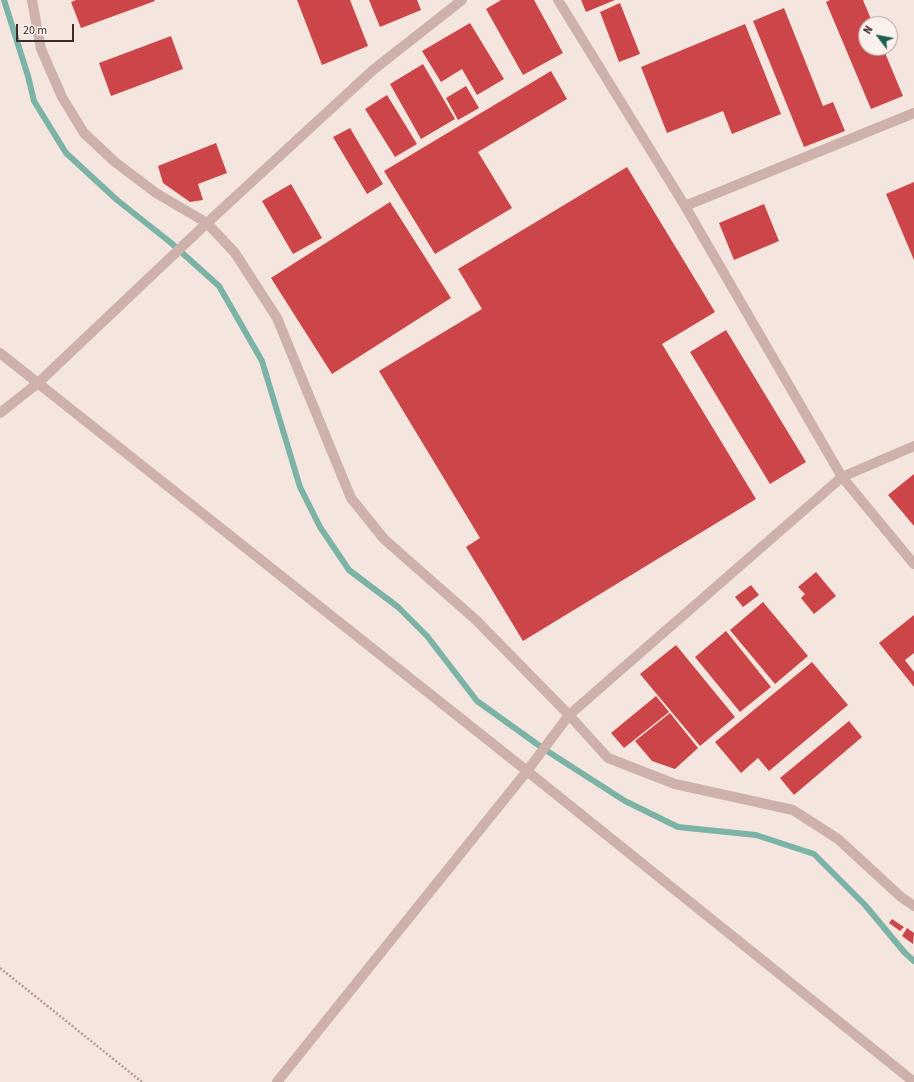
<!DOCTYPE html>
<style>
body{margin:0}
#map{position:relative;width:914px;height:1082px;overflow:hidden;background:#f4e5df;font-family:"Source Sans 3",sans-serif}
canvas{display:block}
.north{position:absolute;left:858px;top:16px;width:40px;height:40px;box-sizing:border-box;background:#fbf1ec;border:1px solid #aea29e;border-radius:50%;rotate:302deg;font-size:11px;font-weight:700;line-height:16px;text-align:center;color:#3b2b2a}
.north::after{content:'';display:block;margin:auto;width:14px;height:18px;background:#1c5f52;clip-path:polygon(50% 0,100% 100%,50% 72%,0 100%)}
.scale{position:absolute;left:16px;top:24px;width:58px;height:18px;box-sizing:border-box;border:2px solid #3b2b2a;border-top:0;padding-left:5px;font-size:12px;line-height:14px;white-space:nowrap;color:#3b2b2a;-webkit-text-stroke:3px #fbf1ec;paint-order:stroke}
</style>
<div id="map">
<canvas width="914" height="1082"></canvas>
<div class="north">N</div>
<div class="scale">20 m</div>
</div>
<script>
const c = document.querySelector('canvas').getContext('2d');
c.lineJoin = 'round';
const poly = rows => new Path2D(rows.map(r => 'M' + r).join(''));
function strokePath(path, color, width, dash) { c.strokeStyle = color; c.lineWidth = width; c.lineCap = dash ? 'butt' : 'round'; c.setLineDash(dash || []); c.stroke(path); }
function fillPath(path, color) { c.fillStyle = color; c.fill(path, 'evenodd'); }
strokePath(poly([
 [4,0,28,76,34,101,66,153,117,200,170,242,219,286,262,361,300,487,320,527,349,570,398,607,427,636,477,701,544,749,625,801,678,827,756,835,814,854,865,905,905,953,914,961]
]), '#7cb3a7', 6);
fillPath(poly([
 [76,0,154,0,155,1,81,28,71,2],
 [297,0,350,0,368,46,322,65],
 [369,0,417,0,421,10,380,27],
 [501,0,534,0,563,53,523,75,486,9],
 [581,0,615,0,586,12],
 [830,0,863,0,873,24,866,24,866,48,883,48,903,96,871,109,826,2],
 [620,3,640,54,619,62,600,12],
 [784,8,823,106,833,102,845,131,804,147,753,21],
 [470,23,504,79,477,95,462,69,441,82,422,51],
 [745,24,781,114,732,134,723,111,667,133,641,67],
 [171,36,183,69,111,96,99,63],
 [423,64,455,119,421,139,390,84],
 [551,71,567,99,478,152,512,208,435,254,384,171],
 [466,86,479,108,458,120,446,98],
 [387,95,417,144,395,157,365,109],
 [350,128,383,184,367,194,333,137],
 [216,143,227,173,198,184,203,200,190,202,163,183,158,166],
 [627,167,715,312,662,344,756,499,523,641,466,547,480,538,379,371,482,309,458,269],
 [914,182,914,260,886,194],
 [291,184,322,238,293,254,262,201],
 [390,202,451,298,332,374,271,278],
 [764,204,779,241,734,260,719,223],
 [726,330,806,462,770,484,690,352],
 [914,474,914,526,888,495],
 [816,572,836,596,814,614,801,598,805,594,798,587],
 [751,585,759,595,743,607,735,597],
 [763,602,808,656,775,684,730,630],
 [914,615,914,653,905,660,914,672,914,687,879,643],
 [726,631,771,687,740,712,695,657],
 [676,645,735,717,700,746,640,674],
 [812,662,848,705,769,771,758,758,741,773,715,742],
 [656,696,669,712,624,748,611,733],
 [670,713,698,748,675,769,652,761,635,741],
 [849,721,862,737,794,795,780,778],
 [892,919,904,927,900,931,889,923],
 [907,928,914,933,913,944,902,936]
]), '#cc4548');
strokePath(poly([
 [0,968,142,1082]
]), '#ba9a94', 2.5, [2, 2]);
strokePath(poly([
 [558,0,685,206,842,477,914,564],
 [685,206,914,113],
 [0,353,527,771,914,1082],
 [277,1082,527,771,569,715,842,477,914,446]
]), '#ceb1aa', 10);
strokePath(poly([
 [32,0,41,49,62,97,84,133,115,162,156,193,207,223,235,253,277,318,351,498,384,539,476,620,569,715,608,758,675,784,793,810,838,839,901,897,914,906],
 [0,413,38,383,207,223,373,70,462,0]
]), '#ceb1aa', 10);
</script>
